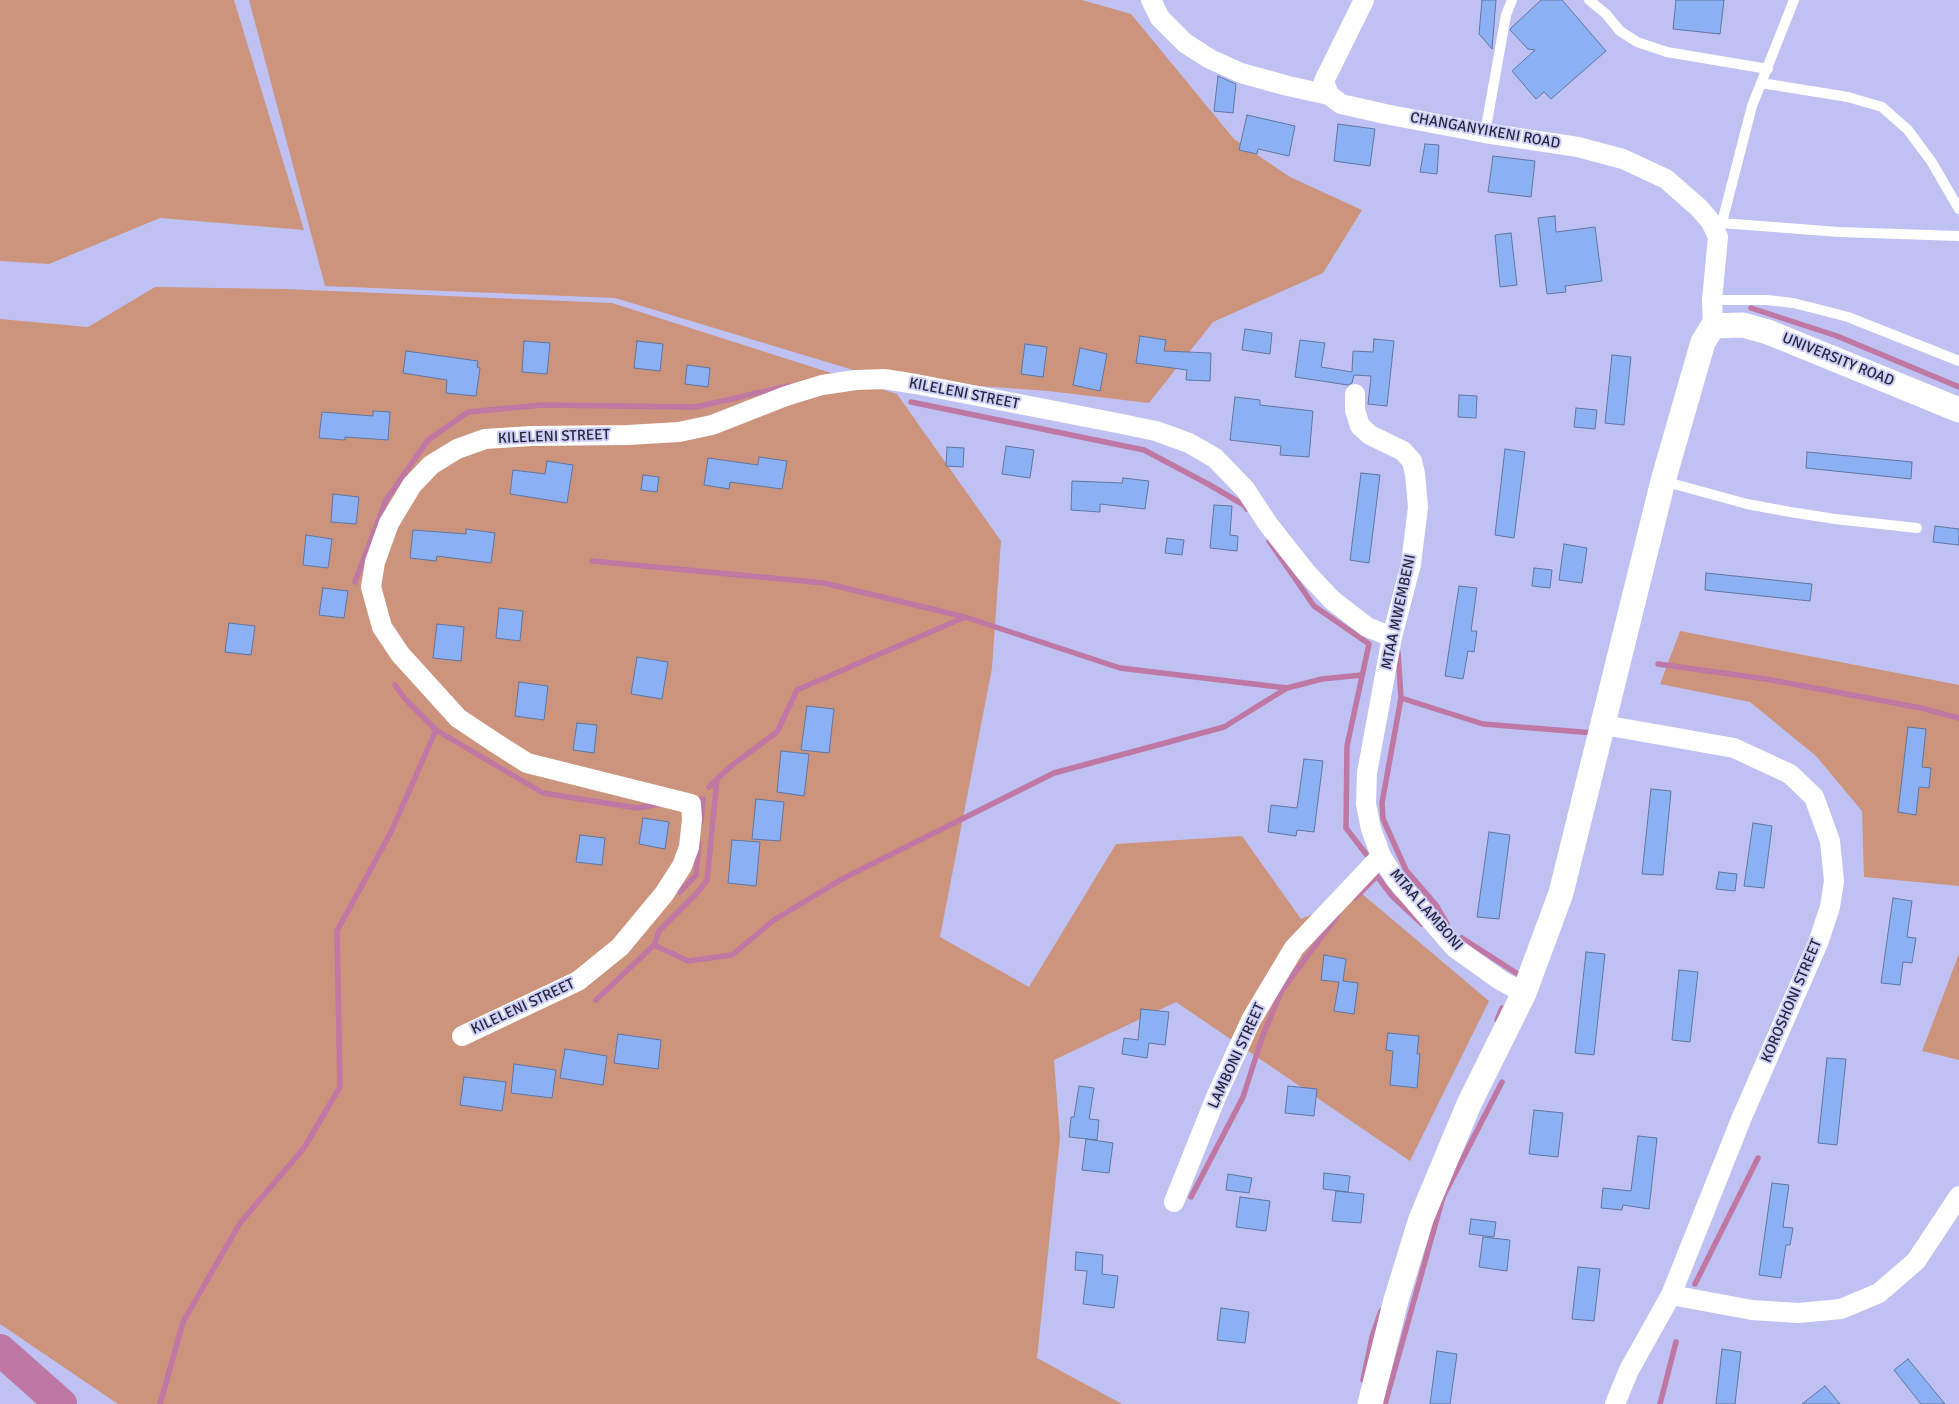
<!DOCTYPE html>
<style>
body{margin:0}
canvas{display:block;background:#bfc1f3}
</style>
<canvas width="1959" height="1404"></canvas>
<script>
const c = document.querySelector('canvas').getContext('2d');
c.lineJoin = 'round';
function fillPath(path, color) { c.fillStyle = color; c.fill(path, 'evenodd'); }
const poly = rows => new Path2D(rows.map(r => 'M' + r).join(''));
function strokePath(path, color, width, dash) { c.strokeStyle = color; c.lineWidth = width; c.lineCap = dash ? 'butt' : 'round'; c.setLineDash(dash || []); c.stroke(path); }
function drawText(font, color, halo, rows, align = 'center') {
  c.font = font + ' Signika,sans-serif'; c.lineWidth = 4; c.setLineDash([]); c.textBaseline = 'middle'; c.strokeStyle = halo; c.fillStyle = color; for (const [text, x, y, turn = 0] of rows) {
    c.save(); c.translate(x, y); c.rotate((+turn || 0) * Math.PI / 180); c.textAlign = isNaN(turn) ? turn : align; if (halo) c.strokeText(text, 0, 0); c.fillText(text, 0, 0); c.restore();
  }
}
fillPath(poly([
 [0,0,234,0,304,230,160,218,49,264,0,261],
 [249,0,1082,0,1131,14,1234,139,1290,177,1362,210,1323,273,1213,322,1149,403,1048,391,883,379,615,298,325,286],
 [155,287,284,289,612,303,897,394,1001,541,992,668,940,937,1029,987,1116,844,1242,836,1301,919,1361,893,1489,1001,1410,1161,1176,1002,1054,1060,1060,1138,1037,1358,1122,1404,118,1404,0,1324,0,319,88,327],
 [1680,631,1959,685,1959,886,1864,877,1862,811,1816,756,1750,702,1660,684],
 [1959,954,1959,1060,1922,1051]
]), '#cc947d');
strokePath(poly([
 [1751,308,1837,336,1959,387],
 [911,402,1144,450,1208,484,1244,505,1247,509],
 [1269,541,1314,606,1369,644,1347,746,1346,828,1366,854],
 [592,561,824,583,965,617,1120,668,1287,688,1322,679,1362,675],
 [355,582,386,500,428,440,468,412,542,405,696,407,788,386],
 [1398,652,1401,698,1382,803,1383,819,1406,870,1436,905,1447,924],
 [1658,664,1766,679,1921,708,1959,718],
 [395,685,405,699,436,730,543,793,637,808,661,804],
 [1401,698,1483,724,1594,733],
 [709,787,731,766,777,732,797,690,965,617],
 [693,800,703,799,701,822],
 [680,892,696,875,699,843],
 [1355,898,1377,876,1392,896,1422,924],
 [1462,938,1521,976,1521,974],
 [654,945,688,961,732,955,774,920,842,879,1054,773,1224,727,1287,688],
 [596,1000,654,945,659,931,697,893,707,880,717,779],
 [1497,1020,1502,1008],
 [1191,1197,1243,1097,1263,1035,1282,990,1338,915],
 [1695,1284,1758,1158],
 [1363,1380,1372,1337,1381,1311],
 [160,1404,183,1322,240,1223,304,1148,340,1087,337,931,391,832,436,730],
 [1385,1404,1443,1197,1502,1082],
 [1660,1404,1676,1342]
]), '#bf77a3', 5.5);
strokePath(poly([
 [0,1350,61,1404]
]), '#bf77a3', 32);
const building = poly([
 [1482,0,1496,0,1492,49,1479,34,1482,0],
 [1541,0,1562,0,1606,51,1551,99,1544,92,1536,99,1512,71,1535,50,1528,49,1510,30,1511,28,1541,0],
 [1676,0,1724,0,1720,34,1673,29,1676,0],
 [1218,76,1236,84,1233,113,1214,111,1218,76],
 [1247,115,1295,126,1289,156,1258,149,1257,154,1239,150,1247,115],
 [1338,124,1375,129,1370,166,1334,161,1338,124],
 [1425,144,1439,145,1437,174,1420,172,1425,144],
 [1493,156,1535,161,1531,197,1488,192,1493,156],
 [1555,216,1556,232,1595,227,1602,281,1565,286,1566,292,1547,294,1538,218,1555,216],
 [1511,233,1517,285,1500,287,1495,235,1511,233],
 [1245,329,1272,333,1270,354,1242,350,1245,329],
 [1140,336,1166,340,1164,351,1211,353,1210,381,1186,380,1187,370,1136,363,1140,336],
 [1374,339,1394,341,1387,406,1368,404,1371,376,1354,375,1352,383,1348,385,1295,377,1300,340,1325,343,1321,367,1352,372,1353,351,1373,352,1374,339],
 [524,341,550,343,547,374,522,372,524,341],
 [637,341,663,344,660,371,634,368,637,341],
 [1025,344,1047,347,1043,377,1021,374,1025,344],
 [1080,348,1107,354,1100,391,1073,385,1080,348],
 [406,351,478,361,477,367,480,368,476,396,446,393,447,380,403,373,406,351],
 [1612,355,1631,357,1624,425,1605,423,1612,355],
 [687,365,710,368,708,387,685,384,687,365],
 [1459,395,1477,396,1476,418,1458,417,1459,395],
 [1235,397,1260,400,1260,405,1313,411,1309,457,1280,455,1281,446,1230,440,1235,397],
 [1576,408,1597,410,1595,429,1574,427,1576,408],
 [373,411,390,412,388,440,345,437,345,440,319,438,322,412,373,416,373,411],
 [1006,446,1034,450,1030,478,1002,474,1006,446],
 [947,447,964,448,963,467,946,466,947,447],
 [1505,449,1525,452,1514,538,1495,535,1505,449],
 [1807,452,1912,462,1911,479,1806,468,1807,452],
 [759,457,787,461,782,489,730,482,729,489,704,485,708,458,758,465,759,457],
 [547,461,573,465,567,503,510,494,513,470,545,474,547,461],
 [1361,473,1380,475,1369,563,1350,560,1361,473],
 [643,475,659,477,657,492,641,490,643,475],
 [1123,478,1149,481,1145,509,1100,504,1100,512,1071,510,1072,481,1122,483,1123,478],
 [333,494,359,497,356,524,331,522,333,494],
 [1214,505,1232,506,1230,535,1238,536,1237,551,1210,548,1214,505],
 [1935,526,1959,529,1959,545,1933,542,1935,526],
 [466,529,495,533,491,563,437,556,436,561,410,558,413,530,466,534,466,529],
 [306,535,332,539,328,568,303,565,306,535],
 [1167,538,1184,540,1182,555,1165,553,1167,538],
 [1564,544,1587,548,1582,583,1559,580,1564,544],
 [1534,568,1552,570,1550,588,1532,586,1534,568],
 [1706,573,1812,584,1810,601,1705,590,1706,573],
 [1459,586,1477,588,1471,631,1477,631,1474,652,1468,651,1463,679,1445,676,1459,586],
 [323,588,348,591,344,618,319,615,323,588],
 [499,608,523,611,520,641,496,638,499,608],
 [229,623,255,626,251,655,225,652,229,623],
 [437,624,464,627,461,661,433,658,437,624],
 [637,657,668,662,662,699,631,694,637,657],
 [519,682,548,686,544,720,515,716,519,682],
 [807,706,834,709,829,753,801,750,807,706],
 [577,723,597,725,594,753,573,750,577,723],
 [1908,727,1926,729,1922,767,1931,768,1929,788,1919,787,1916,815,1898,812,1908,727],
 [781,751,809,754,804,796,777,792,781,751],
 [1304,759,1323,761,1314,832,1297,830,1296,836,1268,832,1271,805,1297,808,1304,759],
 [1651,789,1671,791,1663,875,1642,874,1651,789],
 [756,799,784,802,780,841,752,839,756,799],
 [643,818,669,822,665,849,639,844,643,818],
 [1753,823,1772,826,1764,888,1744,886,1753,823],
 [1489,832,1510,835,1499,919,1477,917,1489,832],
 [580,835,605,838,602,865,576,862,580,835],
 [732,840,760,842,756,886,728,883,732,840],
 [1719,872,1737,874,1735,891,1716,889,1719,872],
 [1893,898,1912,901,1907,937,1916,938,1912,963,1903,962,1900,985,1881,983,1893,898],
 [1586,952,1605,954,1594,1055,1575,1053,1586,952],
 [1324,955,1346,959,1343,981,1358,983,1354,1014,1334,1011,1339,982,1321,980,1324,955],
 [1679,970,1698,972,1690,1042,1672,1040,1679,970],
 [1141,1009,1169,1012,1165,1045,1149,1043,1147,1058,1122,1054,1124,1038,1138,1040,1141,1009],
 [1388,1033,1419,1036,1417,1054,1420,1054,1417,1088,1390,1085,1393,1051,1386,1050,1388,1033],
 [618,1034,661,1040,658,1069,614,1063,618,1034],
 [565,1049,607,1056,603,1085,560,1078,565,1049],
 [1827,1058,1846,1059,1837,1145,1818,1143,1827,1058],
 [514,1064,556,1070,552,1098,511,1093,514,1064],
 [464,1077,506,1082,502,1111,460,1105,464,1077],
 [1079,1086,1094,1088,1089,1119,1099,1120,1097,1140,1069,1137,1071,1117,1074,1117,1079,1086],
 [1288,1086,1317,1089,1314,1116,1285,1113,1288,1086],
 [1534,1110,1563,1113,1558,1157,1529,1154,1534,1110],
 [1638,1136,1657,1138,1649,1209,1623,1205,1622,1210,1601,1208,1603,1188,1631,1191,1638,1136],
 [1086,1139,1113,1143,1109,1173,1082,1170,1086,1139],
 [1324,1173,1350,1176,1348,1192,1323,1189,1324,1173],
 [1228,1174,1252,1178,1249,1193,1226,1190,1228,1174],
 [1772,1183,1789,1185,1783,1227,1793,1228,1790,1245,1786,1245,1781,1278,1759,1275,1772,1183],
 [1336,1191,1364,1194,1361,1223,1332,1221,1336,1191],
 [1240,1197,1270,1201,1266,1231,1236,1227,1240,1197],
 [1471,1219,1496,1222,1494,1237,1469,1234,1471,1219],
 [1483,1237,1510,1240,1507,1271,1479,1267,1483,1237],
 [1076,1252,1103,1255,1102,1274,1118,1276,1114,1308,1083,1304,1087,1271,1075,1270,1076,1252],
 [1578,1267,1600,1269,1594,1321,1572,1319,1578,1267],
 [1221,1308,1249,1312,1245,1343,1217,1340,1221,1308],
 [1722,1349,1741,1352,1735,1404,1716,1404,1722,1349],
 [1437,1351,1457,1354,1450,1404,1430,1404,1437,1351],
 [1908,1359,1945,1404,1921,1404,1894,1370,1908,1359],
 [1825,1386,1840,1404,1802,1404,1825,1386]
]);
fillPath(building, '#8cb0f4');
strokePath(building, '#6177a1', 1);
strokePath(poly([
 [1589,0,1606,14,1620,31,1637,42,1667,52,1768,69],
 [1761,83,1848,97,1882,107,1908,130,1931,161,1959,209],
 [1485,133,1506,15,1512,0],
 [1721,223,1839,232,1959,236],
 [1719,234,1752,106,1794,0],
 [1712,300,1767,300,1793,303,1821,310,1848,317,1959,361],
 [1663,481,1747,504,1790,512,1835,519,1917,528]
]), '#fff', 10);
strokePath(poly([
 [1151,0,1160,18,1185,43,1210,59,1241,73,1288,86,1329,95],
 [1364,0,1324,81,1329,95,1341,104,1385,114,1485,133,1578,147,1623,159,1666,179,1699,208,1711,222,1718,237,1712,300,1713,326],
 [1355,394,1355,410,1360,426,1370,435,1403,451,1412,461,1415,474,1418,507,1411,564,1392,637,1367,773,1366,804,1371,829,1381,856,1396,880,1454,947,1500,980,1524,993],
 [1604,725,1734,748,1790,774,1814,797,1830,841,1834,881,1830,907,1818,943,1742,1117,1671,1295,1629,1370,1615,1404],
 [462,1036,578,981,620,947,664,894,682,866,689,847,692,819,691,804,527,763,494,742,458,718,400,654,382,627,371,587,375,562,389,523,412,485,431,465,457,449,485,439,531,436,628,435,679,432,712,425,786,396,822,385,856,380,884,379,916,384,1117,423,1156,431,1189,443,1215,458,1245,489,1268,524,1305,571,1332,600,1367,627,1392,637],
 [1174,1202,1216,1097,1251,1020,1294,948,1381,856],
 [1671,1295,1752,1310,1798,1313,1841,1309,1879,1293,1916,1261,1959,1196]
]), '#fff', 20);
strokePath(poly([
 [1370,1404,1396,1300,1421,1219,1469,1104,1524,993,1561,893,1663,481,1703,342,1713,326,1743,325,1768,332,1959,410]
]), '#fff', 25);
drawText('15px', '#27283b', '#cdcff8', [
 ["CHANGANYIKENI ROAD",1485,131,10],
 ["UNIVERSITY ROAD",1838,360,22],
 ["KILELENI STREET",964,394,11],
 ["KILELENI STREET",554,437,-2],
 ["MTAA MWEMBENI",1399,612,-78],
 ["MTAA LAMBONI",1426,910,49],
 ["KOROSHONI STREET",1792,1001,-67],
 ["KILELENI STREET",523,1007,-25],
 ["LAMBONI STREET",1237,1056,-65]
]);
</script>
